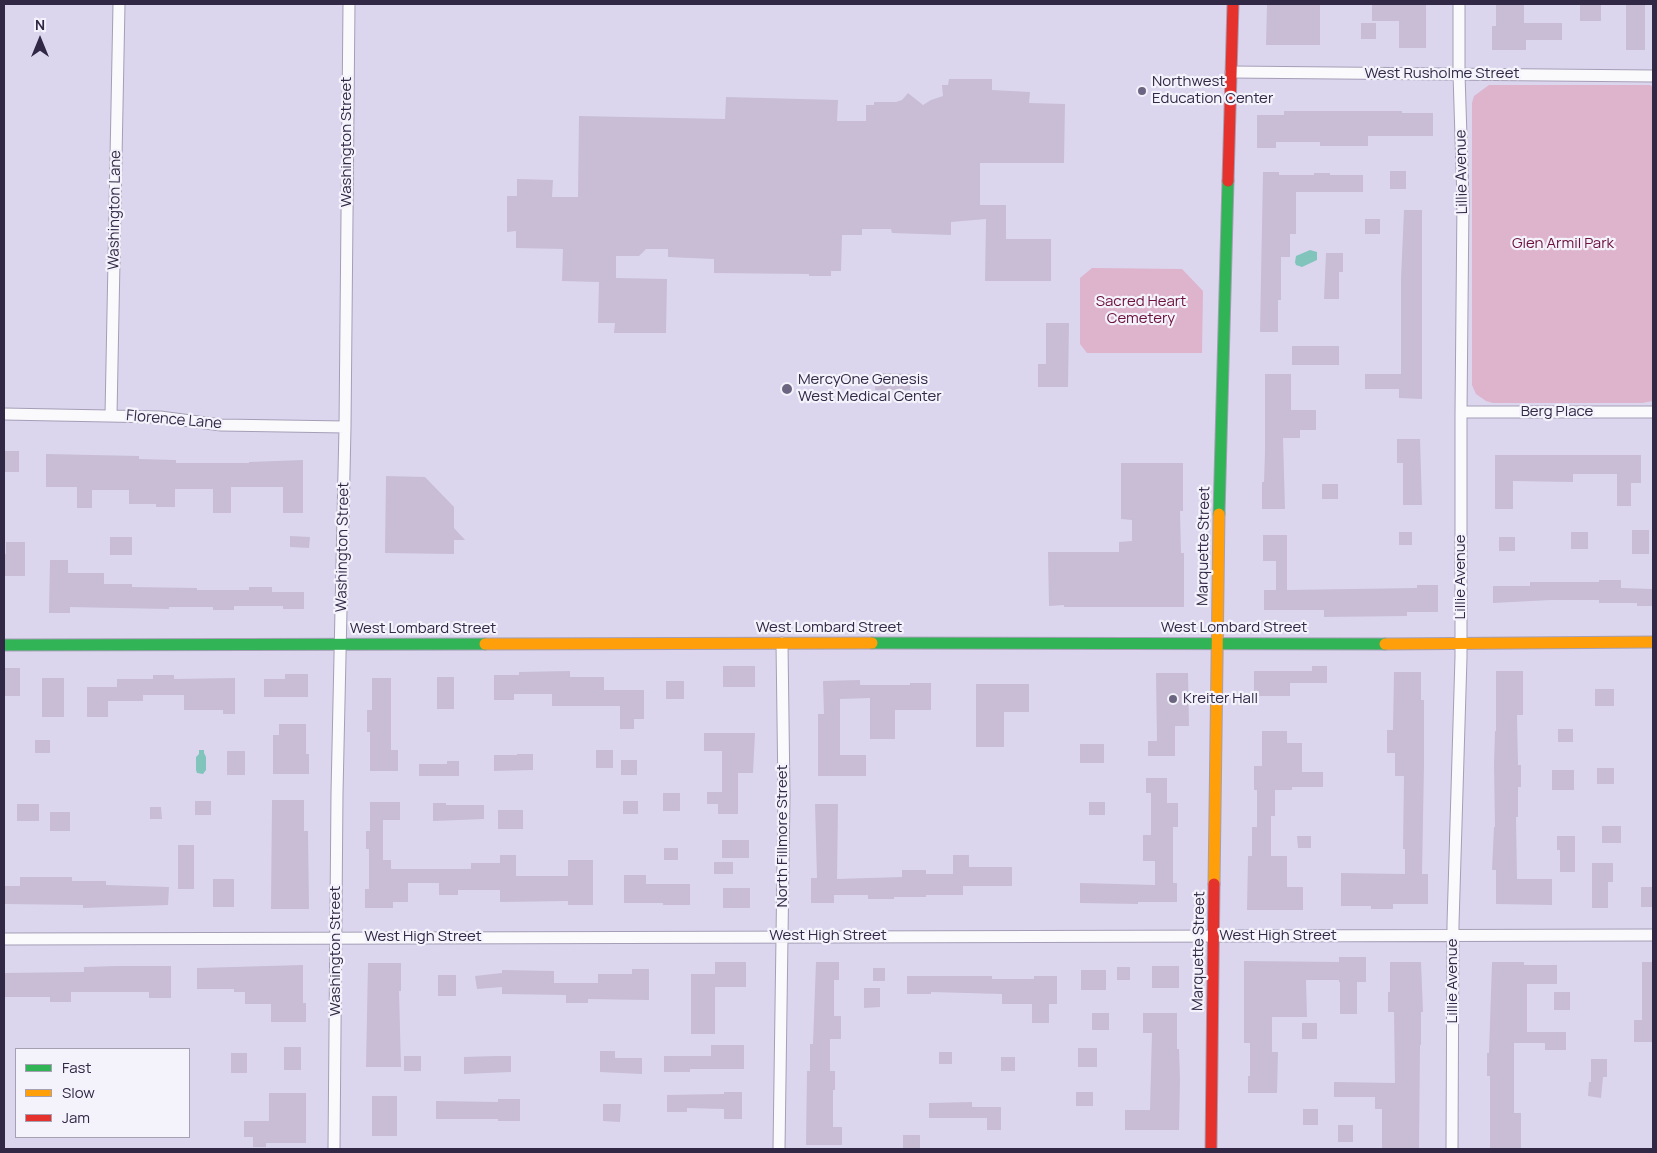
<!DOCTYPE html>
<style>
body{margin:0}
#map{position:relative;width:1657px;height:1153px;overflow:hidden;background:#dbd6ee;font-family:Manrope,sans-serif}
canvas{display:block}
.frame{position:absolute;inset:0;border:5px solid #312846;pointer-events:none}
.legend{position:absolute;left:15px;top:1048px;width:175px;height:90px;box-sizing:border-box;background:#f4f2fa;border:1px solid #a6a1b2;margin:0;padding:6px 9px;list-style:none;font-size:15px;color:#312846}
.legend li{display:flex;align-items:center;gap:10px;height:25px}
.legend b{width:25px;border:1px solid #a6a1b2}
.north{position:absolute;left:15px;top:15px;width:50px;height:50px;-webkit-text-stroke:4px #f4f2fa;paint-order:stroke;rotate:0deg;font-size:14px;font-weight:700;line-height:20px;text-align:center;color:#312846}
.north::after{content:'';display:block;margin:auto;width:18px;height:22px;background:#312846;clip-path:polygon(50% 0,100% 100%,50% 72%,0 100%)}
</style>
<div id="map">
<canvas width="1657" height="1153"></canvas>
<div class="frame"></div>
<ul class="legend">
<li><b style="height:6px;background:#30b455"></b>Fast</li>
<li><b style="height:6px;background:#ff9f0a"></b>Slow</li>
<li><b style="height:6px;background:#e5322d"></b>Jam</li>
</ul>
<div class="north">N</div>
</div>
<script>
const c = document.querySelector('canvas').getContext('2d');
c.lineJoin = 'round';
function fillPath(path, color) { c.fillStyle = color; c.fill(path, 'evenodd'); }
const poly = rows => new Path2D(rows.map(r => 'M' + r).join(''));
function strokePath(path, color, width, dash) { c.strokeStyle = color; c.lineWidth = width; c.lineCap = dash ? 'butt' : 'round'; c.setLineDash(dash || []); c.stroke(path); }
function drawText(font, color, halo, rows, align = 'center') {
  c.font = font + ' Manrope,sans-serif'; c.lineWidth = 4.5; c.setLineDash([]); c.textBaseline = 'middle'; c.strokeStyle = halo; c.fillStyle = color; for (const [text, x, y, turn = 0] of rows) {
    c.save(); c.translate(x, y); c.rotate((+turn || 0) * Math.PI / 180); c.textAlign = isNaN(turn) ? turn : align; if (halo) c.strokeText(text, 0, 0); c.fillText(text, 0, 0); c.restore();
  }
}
fillPath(poly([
 [1489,85,1650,85,1653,87,1653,401,1642,403,1493,403,1486,401,1476,394,1472,385,1472,103,1474,96],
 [1092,268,1182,269,1203,291,1202,353,1087,353,1080,344,1080,278]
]), '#deb3cc');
fillPath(poly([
 [1310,250,1317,252,1317,260,1302,267,1296,265,1295,262,1296,256],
 [199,750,204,750,204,753,206,757,206,770,203,774,197,773,196,770,196,757,199,754]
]), '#80c4bc');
fillPath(poly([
 [1267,4,1320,4,1320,45,1266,45],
 [1426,4,1426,48,1399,48,1399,21,1372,21,1372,5],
 [1496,4,1524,4,1524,23,1562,23,1562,40,1526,40,1526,50,1492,50,1492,26,1496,26],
 [1580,4,1601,4,1601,21,1580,21],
 [1626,4,1645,4,1645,50,1626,50],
 [1361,23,1376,23,1376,39,1361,39],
 [949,79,992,79,992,90,1030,92,1029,103,1065,104,1064,163,980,163,980,205,1006,205,1006,239,1051,239,1051,281,985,281,986,219,951,222,951,235,892,233,891,229,862,229,862,235,842,235,841,271,831,271,831,276,809,276,809,274,714,273,714,259,668,257,668,249,646,249,639,256,616,256,616,278,667,279,666,333,614,333,615,323,598,323,599,282,562,281,563,249,516,248,516,231,507,232,507,196,517,196,517,179,553,180,552,197,578,197,579,116,725,119,726,97,838,100,837,121,866,121,866,105,874,105,874,102,896,102,902,100,908,93,923,105,931,100,943,96,942,85,948,85],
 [1284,111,1402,111,1402,113,1433,113,1433,136,1368,136,1368,146,1320,146,1320,142,1276,142,1276,148,1257,148,1257,115,1284,115],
 [1390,171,1406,171,1406,189,1390,189],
 [1263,172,1279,172,1279,175,1314,175,1314,173,1330,173,1330,175,1363,175,1363,192,1296,192,1296,234,1290,234,1290,257,1281,257,1281,300,1278,300,1278,332,1260,332],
 [1404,210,1422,210,1422,399,1399,398,1399,389,1365,389,1365,374,1401,374,1401,279],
 [1365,219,1380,219,1380,234,1365,234],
 [1326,253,1343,253,1343,272,1339,272,1339,299,1324,299],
 [1046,323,1069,323,1068,387,1038,387,1038,364,1046,364],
 [1292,346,1339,346,1339,365,1292,365],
 [878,373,911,374,910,390,875,390,876,377,878,377],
 [1265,374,1291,374,1291,410,1316,410,1316,430,1300,430,1300,438,1283,438,1285,509,1262,509,1262,482,1264,482,1265,452],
 [1397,439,1420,439,1422,505,1403,505,1403,463,1397,463],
 [4,451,19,451,19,472,4,472],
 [46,454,139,456,139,459,176,460,176,463,249,463,249,462,303,460,303,513,283,513,283,487,231,487,231,513,213,513,213,489,175,489,175,507,156,507,156,504,129,504,129,490,92,490,92,508,77,508,77,487,46,487],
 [1495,455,1641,455,1641,483,1631,483,1631,506,1617,506,1617,474,1573,474,1573,482,1513,481,1513,509,1495,509],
 [1121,463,1183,463,1183,511,1180,511,1181,553,1184,553,1184,607,1064,607,1064,605,1049,606,1048,552,1119,552,1119,542,1132,541,1132,520,1121,519],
 [386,476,425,477,454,507,454,528,465,540,454,540,454,554,385,553],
 [1322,484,1338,484,1338,499,1322,499],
 [1632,530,1649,530,1649,554,1632,554],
 [1399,532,1412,532,1412,545,1399,545],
 [1571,532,1588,532,1588,549,1571,549],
 [1263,535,1287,535,1287,590,1417,588,1417,585,1438,585,1438,612,1407,612,1407,616,1324,617,1324,610,1264,610,1264,590,1276,590,1276,561,1263,561],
 [290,536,310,537,309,548,290,547],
 [110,537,132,537,132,555,110,555],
 [1499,537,1515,537,1515,551,1499,551],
 [6,542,25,542,25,576,4,576,4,554,6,554],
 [50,560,68,560,68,573,104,573,104,584,132,584,132,587,197,588,197,590,249,590,249,587,272,587,272,592,304,592,304,609,283,609,283,606,234,606,234,610,213,610,213,607,169,607,169,609,70,607,70,613,49,613],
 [1599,580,1621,580,1621,588,1653,589,1653,606,1637,606,1637,603,1599,603,1599,600,1551,600,1493,603,1493,586,1530,586,1530,582,1599,582],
 [723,666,755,666,755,687,723,687],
 [1312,666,1327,666,1327,683,1290,683,1290,696,1254,696,1254,671,1312,671],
 [4,668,20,668,20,696,4,696],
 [570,671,570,677,604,677,604,690,644,690,644,719,634,719,634,729,620,729,620,706,552,706,552,694,514,694,514,700,494,700,494,675,519,675,519,672],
 [1496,671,1523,671,1523,715,1517,715,1518,765,1521,765,1521,787,1518,787,1518,817,1516,817,1517,879,1552,879,1552,905,1496,904,1496,870,1492,870,1494,827,1495,827,1494,765,1495,731,1496,731],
 [1394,672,1421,672,1421,700,1424,700,1424,765,1422,874,1428,874,1428,904,1393,904,1393,909,1371,909,1371,906,1341,906,1341,873,1405,874,1405,849,1403,849,1404,776,1395,776,1395,753,1387,753,1387,730,1393,730],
 [1156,673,1188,673,1189,726,1175,726,1175,756,1148,756,1148,741,1157,741],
 [285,674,308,674,308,697,264,697,264,679,285,679],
 [153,675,174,675,174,679,235,678,235,714,223,714,223,710,184,710,184,695,143,695,143,701,108,701,108,717,87,717,87,687,117,687,117,679,153,679],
 [437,677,454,677,454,709,437,709],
 [42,678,64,678,64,717,42,717],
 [372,678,391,678,391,750,398,750,398,771,370,771,370,732,367,732,367,710,372,710],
 [860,680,860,685,910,685,910,683,931,683,931,710,895,710,895,739,870,739,870,698,840,699,840,755,866,755,866,776,818,776,818,714,824,714,823,681],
 [666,681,684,681,684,699,666,699],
 [976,684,1029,684,1029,712,1004,712,1004,747,976,747],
 [1595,689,1614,689,1614,706,1595,706],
 [279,724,306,724,306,754,309,754,309,774,273,774,273,735,279,735],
 [1558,729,1573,729,1573,742,1558,742],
 [1262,731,1287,731,1287,743,1302,743,1302,772,1323,772,1323,787,1292,787,1292,790,1275,790,1275,816,1271,816,1271,856,1287,856,1287,887,1303,887,1303,910,1247,910,1248,856,1252,856,1252,827,1257,827,1257,790,1254,790,1254,766,1262,766],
 [704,733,755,733,753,773,738,773,738,814,718,814,718,804,707,804,707,792,722,792,722,751,704,751],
 [35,740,50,740,50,753,35,753],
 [1080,744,1104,744,1104,763,1080,763],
 [596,750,613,750,613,768,596,768],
 [227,751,245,751,245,775,227,775],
 [517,754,533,754,533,770,494,771,494,755,517,755],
 [621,760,637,760,637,775,621,775],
 [447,761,459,761,459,776,419,776,419,764,447,764],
 [1597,768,1614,768,1614,784,1597,784],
 [1552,770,1574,770,1574,790,1552,790],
 [1146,778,1167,778,1167,803,1178,803,1178,827,1173,827,1173,883,1177,883,1177,902,1138,902,1138,904,1080,903,1080,883,1155,885,1155,861,1143,861,1143,835,1151,835,1151,793,1146,793],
 [663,793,680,793,680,811,663,811],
 [272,800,304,800,304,831,308,831,309,909,271,909],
 [195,801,211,801,211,815,195,815],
 [623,801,638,801,638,814,623,814],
 [370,802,400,802,400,820,383,820,383,860,391,860,391,869,471,869,471,863,500,863,500,855,516,855,516,876,568,876,568,860,593,860,593,905,568,905,568,901,500,902,500,890,458,890,458,895,439,895,439,883,408,883,408,902,393,902,393,908,365,908,365,889,369,889,369,849,366,849,366,831,370,831],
 [1089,802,1105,802,1105,815,1089,815],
 [433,803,446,803,446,805,484,805,484,819,433,821],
 [17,804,39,804,39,821,17,821],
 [815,804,838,804,837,879,902,877,902,870,926,870,926,874,953,874,953,855,969,855,969,867,1012,867,1012,886,963,886,963,895,926,895,926,897,894,897,894,899,868,899,868,895,834,895,834,903,811,903,811,878,817,878],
 [150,807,161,807,162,819,150,819],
 [498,810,523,810,523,829,498,829],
 [50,812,70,812,70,831,50,831],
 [1602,826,1621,826,1621,843,1602,843],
 [1297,836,1311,836,1311,848,1298,848],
 [1557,836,1575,836,1575,872,1560,872,1560,850,1557,850],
 [722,840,749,840,749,858,722,858],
 [178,845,194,845,194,889,178,889],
 [664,848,678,848,678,860,664,860],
 [714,862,733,862,733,874,714,874],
 [1592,863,1613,863,1613,882,1608,882,1608,908,1592,908],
 [624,875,646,875,646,884,690,884,690,905,663,905,663,903,624,903],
 [20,877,72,877,72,881,106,881,106,885,169,887,168,905,83,908,83,905,4,904,4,886,20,886],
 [213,879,234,879,234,907,213,907],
 [1641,887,1653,887,1653,907,1641,907],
 [723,888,750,888,750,908,723,908],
 [1339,957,1366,957,1366,982,1357,982,1357,1014,1340,1014,1340,982,1339,982,1339,980,1306,980,1307,1017,1272,1017,1272,1052,1278,1052,1277,1093,1248,1093,1248,1076,1250,1076,1250,1043,1244,1043,1244,961,1339,962],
 [715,962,746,962,746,987,715,987,715,1034,691,1034,691,974,715,974],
 [816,962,839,962,839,980,834,980,834,1016,841,1016,841,1039,830,1039,830,1071,835,1071,835,1090,833,1090,833,1127,842,1127,842,1145,806,1145,807,1071,810,1071,810,1044,813,1044],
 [1390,962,1421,962,1423,1012,1421,1012,1421,1045,1420,1045,1419,1149,1382,1149,1382,1109,1375,1109,1375,1097,1334,1097,1334,1082,1395,1083,1394,1012,1388,1012,1388,992,1390,992],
 [1492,962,1524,962,1524,965,1557,965,1557,984,1527,984,1527,1032,1566,1032,1566,1050,1545,1050,1545,1043,1514,1043,1514,1113,1521,1113,1521,1149,1490,1149,1490,1076,1487,1076,1487,1053,1489,1053],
 [1642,962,1653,962,1653,1042,1634,1042,1634,1020,1642,1020],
 [368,963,401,963,401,991,399,991,401,1067,366,1067],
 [303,965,303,1003,306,1003,306,1022,271,1022,271,1004,245,1004,245,992,234,992,234,989,197,989,197,968],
 [118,966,171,966,171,998,149,998,149,992,71,992,71,1002,50,1002,50,997,4,997,4,973,84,972,84,967],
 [1152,966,1179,966,1179,988,1152,988],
 [1117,967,1130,967,1130,980,1117,980],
 [873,968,885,968,885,981,873,981],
 [632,969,649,969,649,1000,588,999,588,1003,566,1003,566,995,502,994,502,987,477,989,475,976,502,973,502,970,554,971,554,983,598,983,598,974,632,974],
 [1081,970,1106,970,1106,990,1081,990],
 [438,975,456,975,456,996,438,996],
 [907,976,992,976,992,979,1034,979,1034,976,1057,976,1057,1004,1049,1004,1049,1023,1032,1023,1032,1004,1002,1004,1002,994,931,992,931,994,907,994],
 [864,988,880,988,880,1007,864,1008],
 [1554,992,1570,992,1570,1010,1554,1010],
 [1092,1013,1109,1013,1109,1030,1092,1030],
 [1143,1013,1177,1013,1177,1049,1179,1049,1180,1080,1179,1130,1125,1130,1125,1110,1150,1110,1152,1033,1143,1033],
 [1302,1023,1317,1023,1317,1039,1302,1039],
 [711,1045,744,1045,744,1069,690,1069,690,1072,664,1072,664,1056,711,1056],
 [284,1047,301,1047,301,1070,284,1070],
 [1078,1048,1097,1048,1097,1067,1078,1067],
 [600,1051,615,1051,615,1058,642,1058,642,1074,600,1072],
 [939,1052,952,1052,952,1064,939,1064],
 [231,1053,247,1053,247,1073,231,1073],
 [404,1056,421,1056,421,1071,404,1071],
 [496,1056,511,1056,511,1072,464,1074,464,1057],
 [1001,1057,1015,1057,1015,1071,1001,1071],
 [1591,1059,1607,1059,1607,1077,1603,1077,1601,1098,1588,1096,1589,1082,1591,1082],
 [724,1092,742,1092,742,1119,724,1119,724,1109,687,1108,687,1112,667,1112,667,1095,724,1094],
 [1076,1092,1093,1092,1093,1106,1076,1106],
 [269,1093,306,1093,306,1143,266,1143,266,1147,253,1147,253,1137,244,1137,244,1121,269,1121],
 [372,1096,397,1096,397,1136,372,1136],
 [498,1099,520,1099,520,1121,498,1121,498,1119,436,1119,436,1101,498,1102],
 [972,1102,972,1107,1001,1107,1001,1130,987,1130,987,1118,929,1118,929,1103],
 [603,1104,621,1104,620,1122,603,1121],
 [1303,1109,1318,1109,1318,1125,1303,1125],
 [1338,1125,1353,1125,1353,1142,1338,1142],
 [903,1135,920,1135,920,1149,903,1149]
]), '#c8bdd5');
const street = poly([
 [1231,72,1653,76],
 [1461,412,1653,412],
 [4,414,160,417,221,425,345,427],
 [111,415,119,4],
 [4,939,1653,935],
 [334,1149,337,793,345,427,349,4],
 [779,1149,784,795,782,643],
 [1452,1149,1453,924,1461,657,1461,412,1463,201,1459,74,1459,4]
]);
const fast = poly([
 [1219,514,1228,181],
 [872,643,1385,644],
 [4,645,485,644]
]);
const slow = poly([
 [485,644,872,643],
 [1385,644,1653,642],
 [1214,884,1219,514]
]);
const jam = poly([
 [1228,181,1233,4],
 [1211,1149,1214,884]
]);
strokePath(street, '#a59eb6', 13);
strokePath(fast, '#a59eb6', 13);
strokePath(slow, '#a59eb6', 13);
strokePath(jam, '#a59eb6', 13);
strokePath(street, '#faf9fc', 11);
strokePath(fast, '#30b455', 11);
strokePath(slow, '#ff9f0a', 11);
strokePath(jam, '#e5322d', 11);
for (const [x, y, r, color] of [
 [1142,91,5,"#6c6581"],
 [787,389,6,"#6c6581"],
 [1173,699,5,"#6c6581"]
]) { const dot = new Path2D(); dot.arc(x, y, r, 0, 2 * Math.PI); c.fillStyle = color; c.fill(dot); strokePath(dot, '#f4f2fa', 2); }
drawText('15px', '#312846', '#f4f2fa', [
 ["West Rusholme Street",1442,74],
 ["Washington Street",347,142,-90],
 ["Lillie Avenue",1462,172,-91],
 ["Washington Lane",115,210,-89],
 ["Berg Place",1557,412],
 ["Florence Lane",174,420,5],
 ["Marquette Street",1204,546,-89],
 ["Washington Street",343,547,-89],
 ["Lillie Avenue",1461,577,-90],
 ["West Lombard Street",829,628],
 ["West Lombard Street",1234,628],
 ["West Lombard Street",423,629],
 ["North Fillmore Street",783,836,-90],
 ["West High Street",828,936],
 ["West High Street",1278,936],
 ["West High Street",423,937],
 ["Washington Street",336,951,-90],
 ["Marquette Street",1199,951,-89],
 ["Lillie Avenue",1453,981,-90]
]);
drawText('15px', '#312846', '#f4f2fa', [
 ["Northwest",1152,82],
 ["Education Center",1152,99],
 ["MercyOne Genesis",798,380],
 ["West Medical Center",798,397],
 ["Kreiter Hall",1183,699]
], 'left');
drawText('15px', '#6c113e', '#f4f2fa', [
 ["Glen Armil Park",1563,244],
 ["Sacred Heart",1141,302],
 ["Cemetery",1141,319]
]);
</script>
